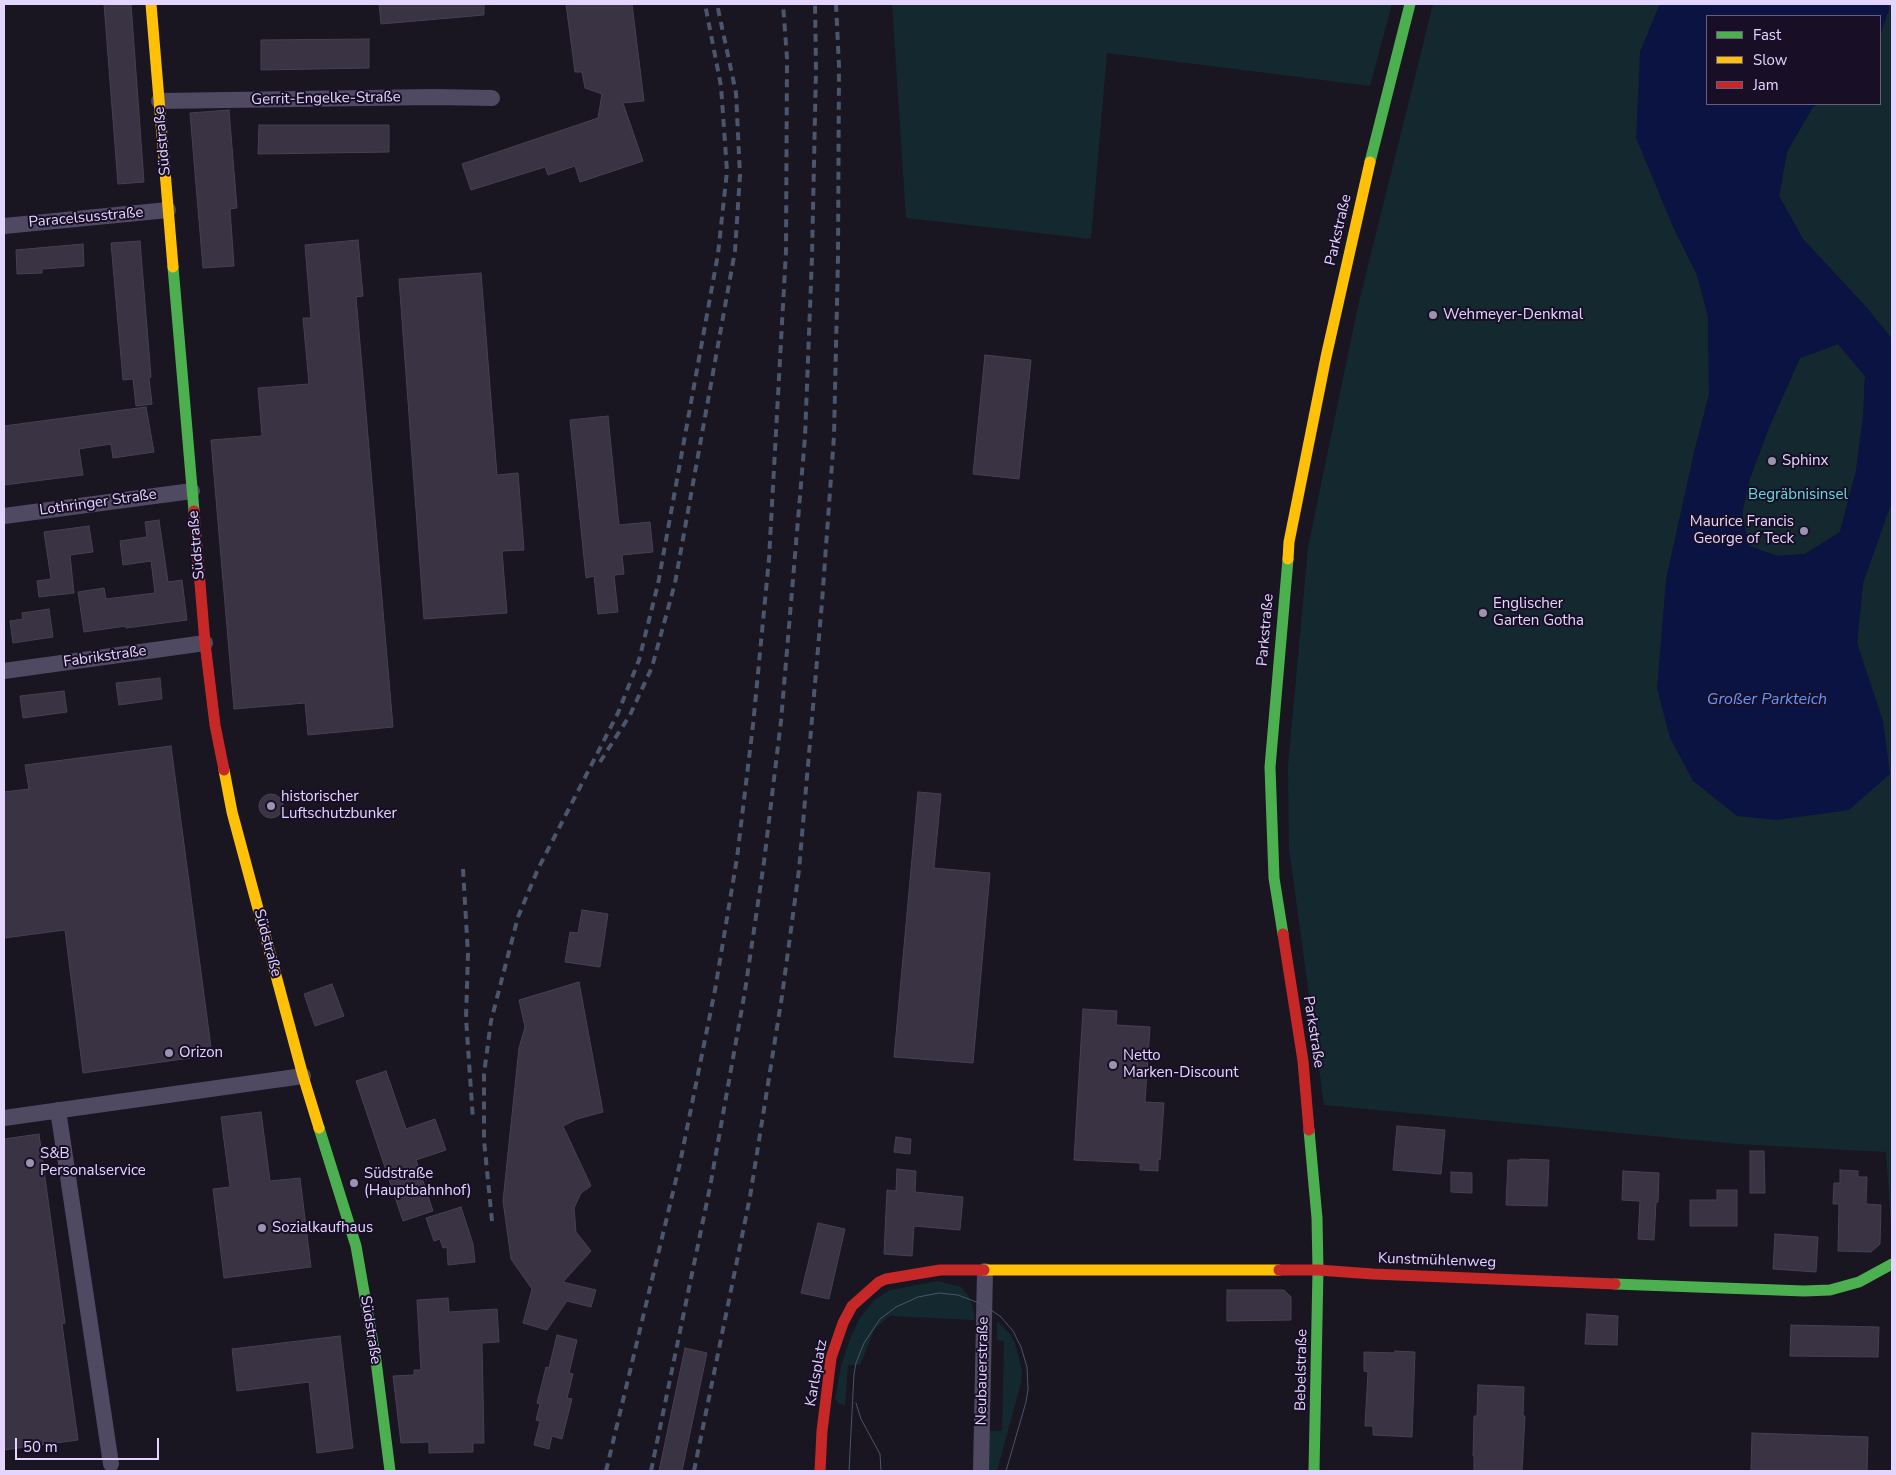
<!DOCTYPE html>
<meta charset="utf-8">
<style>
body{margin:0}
#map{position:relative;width:1896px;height:1475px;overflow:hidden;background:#191521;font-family:"Nunito Sans",sans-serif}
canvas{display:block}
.frame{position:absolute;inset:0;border:5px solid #e3d5ff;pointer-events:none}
.legend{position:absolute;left:1706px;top:15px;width:175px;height:90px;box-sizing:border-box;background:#180f27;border:1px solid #695e7d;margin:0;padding:6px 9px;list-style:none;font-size:15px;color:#e3d5ff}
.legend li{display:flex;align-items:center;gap:10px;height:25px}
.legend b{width:25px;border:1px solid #695e7d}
.scale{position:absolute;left:15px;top:1438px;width:144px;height:22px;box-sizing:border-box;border:2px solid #e3d5ff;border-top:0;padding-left:6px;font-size:15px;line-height:18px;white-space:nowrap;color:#e3d5ff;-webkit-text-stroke:4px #180f27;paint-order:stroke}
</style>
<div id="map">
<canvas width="1896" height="1475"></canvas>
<div class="frame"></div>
<ul class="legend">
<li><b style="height:6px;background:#4caf50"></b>Fast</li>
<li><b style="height:6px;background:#ffc107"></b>Slow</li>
<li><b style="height:6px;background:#c62828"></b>Jam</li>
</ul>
<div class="scale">50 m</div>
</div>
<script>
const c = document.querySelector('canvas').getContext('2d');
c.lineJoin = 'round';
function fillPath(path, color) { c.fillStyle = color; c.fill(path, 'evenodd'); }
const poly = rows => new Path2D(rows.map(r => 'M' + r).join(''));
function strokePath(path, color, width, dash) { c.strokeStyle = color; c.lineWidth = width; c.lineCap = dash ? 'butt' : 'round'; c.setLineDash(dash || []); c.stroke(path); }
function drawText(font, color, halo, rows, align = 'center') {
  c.font = font + ' "Nunito Sans",sans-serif'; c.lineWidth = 4; c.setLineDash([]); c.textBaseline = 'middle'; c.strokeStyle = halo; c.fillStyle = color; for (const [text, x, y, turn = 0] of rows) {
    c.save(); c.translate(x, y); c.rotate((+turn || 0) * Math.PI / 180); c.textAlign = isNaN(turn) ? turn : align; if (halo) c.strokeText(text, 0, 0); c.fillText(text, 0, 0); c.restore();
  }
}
fillPath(poly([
 [892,4,1392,4,1370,86,1107,53,1091,239,906,218],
 [1433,4,1660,4,1640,52,1671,222,1697,275,1708,316,1709,395,1695,449,1666,580,1883,721,1857,643,1863,583,1892,501,1892,1227,1891,1227,1886,1152,1737,1144,1324,1105,1289,849,1288,766,1308,547,1358,306],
 [1888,4,1892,4,1892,339,1867,308,1803,239,1779,196,1787,152,1813,106,1818,104,1880,104,1880,35,1889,9],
 [1838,344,1865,376,1863,417,1856,471,1840,532,1805,554,1777,556,1749,546,1742,514,1750,478,1770,425,1800,358],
 [938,1281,961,1287,968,1295,973,1308,975,1320,889,1316,874,1330,860,1365,848,1365,845,1406,838,1403,835,1399,841,1366,851,1336,860,1318,874,1300,890,1290],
 [997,1321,1009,1333,1015,1343,1022,1370,1021,1383,997,1471,988,1471,989,1431,1002,1431,1004,1341,997,1340]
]), '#13292f');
fillPath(poly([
 [1660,4,1888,4,1889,9,1880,35,1880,16,1707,16,1707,104,1818,104,1813,107,1787,152,1779,196,1803,239,1867,308,1892,339,1892,501,1863,583,1857,643,1883,721,1890,774,1849,810,1776,820,1737,816,1693,781,1670,738,1657,688,1666,580,1695,449,1709,395,1708,316,1697,275,1671,222,1636,138,1640,52],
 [1838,344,1865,376,1863,417,1856,471,1840,532,1805,554,1777,556,1749,546,1742,514,1750,478,1770,425,1800,358]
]), '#0b1342');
const building = poly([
 [104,4,131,4,144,182,118,184,104,4],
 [379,4,484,4,484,15,381,24,379,4],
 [566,4,632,4,644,101,623,103,643,161,580,182,575,166,548,175,545,167,471,190,462,164,598,118,602,94,585,88,582,72,575,72,566,4],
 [369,39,369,68,261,70,261,40,369,39],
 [229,110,237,208,230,209,234,266,203,268,190,113,229,110],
 [259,125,389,125,389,152,258,154,259,125],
 [358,240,363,296,356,297,393,727,308,735,305,703,234,709,211,440,262,436,258,388,309,384,303,318,311,318,305,245,358,240],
 [140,241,151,377,149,378,152,404,136,406,133,379,123,380,111,243,140,241],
 [83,244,84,266,42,269,42,273,17,274,16,250,83,244],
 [481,273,497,475,518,473,524,550,502,551,507,613,424,619,399,279,481,273],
 [985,355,1031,360,1019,479,973,474,985,355],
 [146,407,154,452,113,458,111,444,79,449,83,475,4,485,4,426,146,407],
 [608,416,619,525,650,522,653,552,622,555,624,574,614,575,618,612,598,614,594,576,586,578,570,420,608,416],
 [159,520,168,582,182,580,187,620,126,628,126,626,84,632,78,592,104,588,106,599,155,593,151,561,123,565,120,541,147,537,145,522,159,520],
 [89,526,93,552,70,555,74,593,39,597,37,581,51,579,44,532,89,526],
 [49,609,53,637,13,643,10,621,23,619,22,613,49,609],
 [160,678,162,699,119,705,116,683,160,678],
 [64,691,67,712,23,718,20,696,64,691],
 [171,746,212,1055,83,1073,65,930,4,938,4,792,29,789,25,765,171,746],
 [918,792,941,794,934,868,990,873,973,1063,894,1057,918,792],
 '259 806a12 12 0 1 1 24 0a12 12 0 1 1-24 0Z',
 [582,910,608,914,600,967,565,962,570,932,578,933,582,910],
 [579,982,603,1112,577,1119,563,1126,591,1186,581,1193,574,1208,576,1232,591,1251,563,1282,596,1290,591,1307,567,1301,547,1330,523,1323,532,1289,511,1259,503,1201,519,1048,525,1027,519,1000,579,982],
 [332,984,344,1016,315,1026,304,994,332,984],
 [1083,1009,1117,1011,1116,1025,1150,1027,1145,1102,1164,1103,1160,1160,1158,1159,1158,1171,1140,1170,1140,1163,1074,1160,1083,1009],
 [386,1071,406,1129,435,1119,446,1150,416,1160,433,1211,403,1221,356,1081,386,1071],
 [261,1112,270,1181,300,1178,311,1267,224,1278,213,1189,230,1187,221,1117,261,1112],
 [1397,1126,1445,1130,1441,1174,1393,1170,1397,1126],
 [39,1134,65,1323,62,1324,78,1440,4,1450,4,1139,39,1134],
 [896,1137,911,1139,910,1154,894,1152,896,1137],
 [1750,1151,1764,1151,1765,1193,1750,1193,1750,1151],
 [1520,1159,1549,1160,1547,1206,1506,1205,1508,1160,1520,1160,1520,1159],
 [897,1169,916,1171,915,1192,963,1197,960,1230,914,1226,912,1256,884,1254,887,1190,896,1191,897,1169],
 [1840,1170,1858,1171,1858,1177,1867,1177,1866,1204,1881,1205,1880,1244,1871,1252,1838,1251,1839,1204,1833,1204,1834,1183,1840,1183,1840,1170],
 [1623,1171,1659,1173,1658,1202,1656,1202,1654,1240,1638,1239,1640,1201,1622,1200,1623,1171],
 [1451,1172,1472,1173,1472,1193,1451,1192,1451,1172],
 [1717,1190,1737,1190,1737,1226,1690,1226,1690,1200,1717,1200,1717,1190],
 [461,1207,473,1244,475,1262,448,1265,447,1247,443,1248,440,1239,434,1241,426,1218,461,1207],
 [818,1223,845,1229,829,1299,801,1293,818,1223],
 [1775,1234,1818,1237,1816,1272,1773,1269,1775,1234],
 [1227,1290,1284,1290,1291,1297,1291,1320,1227,1321,1227,1290],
 [448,1298,449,1312,497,1309,499,1342,482,1343,484,1443,473,1443,473,1452,429,1453,429,1442,401,1443,393,1376,414,1375,414,1370,421,1370,417,1300,448,1298],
 [1587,1314,1618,1316,1617,1345,1585,1344,1587,1314],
 [1791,1325,1879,1327,1878,1357,1790,1356,1791,1325],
 [557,1335,577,1340,569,1373,573,1374,567,1398,572,1399,562,1439,552,1436,549,1449,534,1445,540,1421,536,1420,540,1404,537,1403,546,1367,549,1368,557,1335],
 [340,1336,353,1448,317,1453,309,1382,237,1391,232,1349,340,1336],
 [685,1348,707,1353,682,1471,659,1471,685,1348],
 [1395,1351,1415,1352,1412,1437,1373,1435,1373,1426,1365,1426,1368,1372,1364,1371,1364,1352,1395,1353,1395,1351],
 [1478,1385,1524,1387,1523,1416,1525,1416,1522,1471,1474,1471,1474,1456,1473,1456,1474,1416,1477,1416,1478,1385],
 [1752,1433,1868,1437,1867,1471,1751,1471,1752,1433]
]);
fillPath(building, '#393343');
strokePath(building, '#474055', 1);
strokePath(poly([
 [159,101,433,97,492,98],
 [4,226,168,210],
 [4,516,192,491],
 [4,671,205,643],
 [58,1110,111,1464],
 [4,1118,303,1076],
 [981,1471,985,1271]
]), '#4f4a62', 16);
strokePath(poly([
 [1370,162,1410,4],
 [173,267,194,511],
 [1283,934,1274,878,1270,767,1288,559],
 [319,1128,356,1246,376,1361,390,1471],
 [1309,1130,1317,1218,1318,1270,1314,1471],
 [1615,1284,1804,1291,1830,1290,1859,1282,1892,1264]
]), '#4caf50', 11);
strokePath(poly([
 [151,4,173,267],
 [1288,559,1289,542,1326,357,1370,162],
 [224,770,232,812,303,1076,319,1128],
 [984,1270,1279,1270]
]), '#ffc107', 11);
strokePath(poly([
 [194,511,205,643,215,725,224,770],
 [1283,934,1303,1061,1309,1130],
 [1279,1270,1318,1270,1373,1274,1615,1284],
 [820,1471,822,1431,831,1358,843,1323,852,1306,879,1282,886,1279,940,1270,984,1270]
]), '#c62828', 11);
strokePath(poly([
 [856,1403,861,1419,880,1454,881,1471],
 [849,1471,854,1374,856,1363,864,1343,880,1319,896,1307,918,1297,939,1293,958,1295,984,1305,1001,1317,1013,1331,1021,1347,1027,1367,1028,1389,1026,1402,1006,1471]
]), '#49566d', 1);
strokePath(poly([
 [600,762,630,715,652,667,675,583,735,251,740,175,736,93,717,4],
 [463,869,468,954,466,1018,473,1120],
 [492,1221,484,1140,484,1074,491,1021,518,917,538,869,618,713,639,660,658,584,718,254,727,171,721,86,705,4],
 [606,1471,680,1163,715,990,737,858,753,725,769,559,786,251,787,58,783,4],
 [651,1471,710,1187,745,991,764,862,781,721,805,437,812,257,816,69,815,4],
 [694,1471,750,1197,782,996,799,870,822,602,834,436,838,258,839,66,836,4]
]), '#49566d', 4, [8, 6]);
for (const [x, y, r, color] of [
 [1433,315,5,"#9c92b1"],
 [1772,461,5,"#9c92b1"],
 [1804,531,5,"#9c92b1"],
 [1483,613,5,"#9c92b1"],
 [271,806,5,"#9c92b1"],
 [169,1053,5,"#9c92b1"],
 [1113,1065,5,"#9c92b1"],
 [30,1163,5,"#9c92b1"],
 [354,1183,5,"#9c92b1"],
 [262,1228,5,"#9c92b1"]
]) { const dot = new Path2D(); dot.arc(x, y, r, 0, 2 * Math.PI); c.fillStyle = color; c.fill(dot); strokePath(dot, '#180f27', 2); }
drawText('15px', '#e3d5ff', '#180f27', [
 ["Gerrit-Engelke-Straße",326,99,-1],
 ["Südstraße",163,141,-95],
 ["Paracelsusstraße",86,218,-5],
 ["Parkstraße",1339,230,-77],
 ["Lothringer Straße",98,503,-8],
 ["Südstraße",197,545,-95],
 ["Parkstraße",1266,630,-85],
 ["Fabrikstraße",105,657,-8],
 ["Südstraße",267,943,75],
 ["Parkstraße",1313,1032,81],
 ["Kunstmühlenweg",1437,1261,2],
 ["Südstraße",370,1330,81],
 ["Bebelstraße",1302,1370,-89],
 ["Neubauerstraße",983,1371,-89],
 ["Karlsplatz",817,1373,-80]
]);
drawText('15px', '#e3d5ff', '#180f27', [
 ["Wehmeyer-Denkmal",1443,315],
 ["Sphinx",1782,461],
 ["Maurice Francis",1794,522,"right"],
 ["George of Teck",1794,539,"right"],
 ["Englischer",1493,604],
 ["Garten Gotha",1493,621],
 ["historischer",281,797],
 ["Luftschutzbunker",281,814],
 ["Orizon",179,1053],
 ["Netto",1123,1056],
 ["Marken-Discount",1123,1073],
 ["S&B",40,1154],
 ["Personalservice",40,1171],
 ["Südstraße",364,1174],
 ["(Hauptbahnhof)",364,1191],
 ["Sozialkaufhaus",272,1228]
], 'left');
drawText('15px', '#60e0db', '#180f27', [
 ["Begräbnisinsel",1798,495]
]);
drawText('italic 16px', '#6396ff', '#180f27', [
 ["Großer Parkteich",1767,700]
]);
</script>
